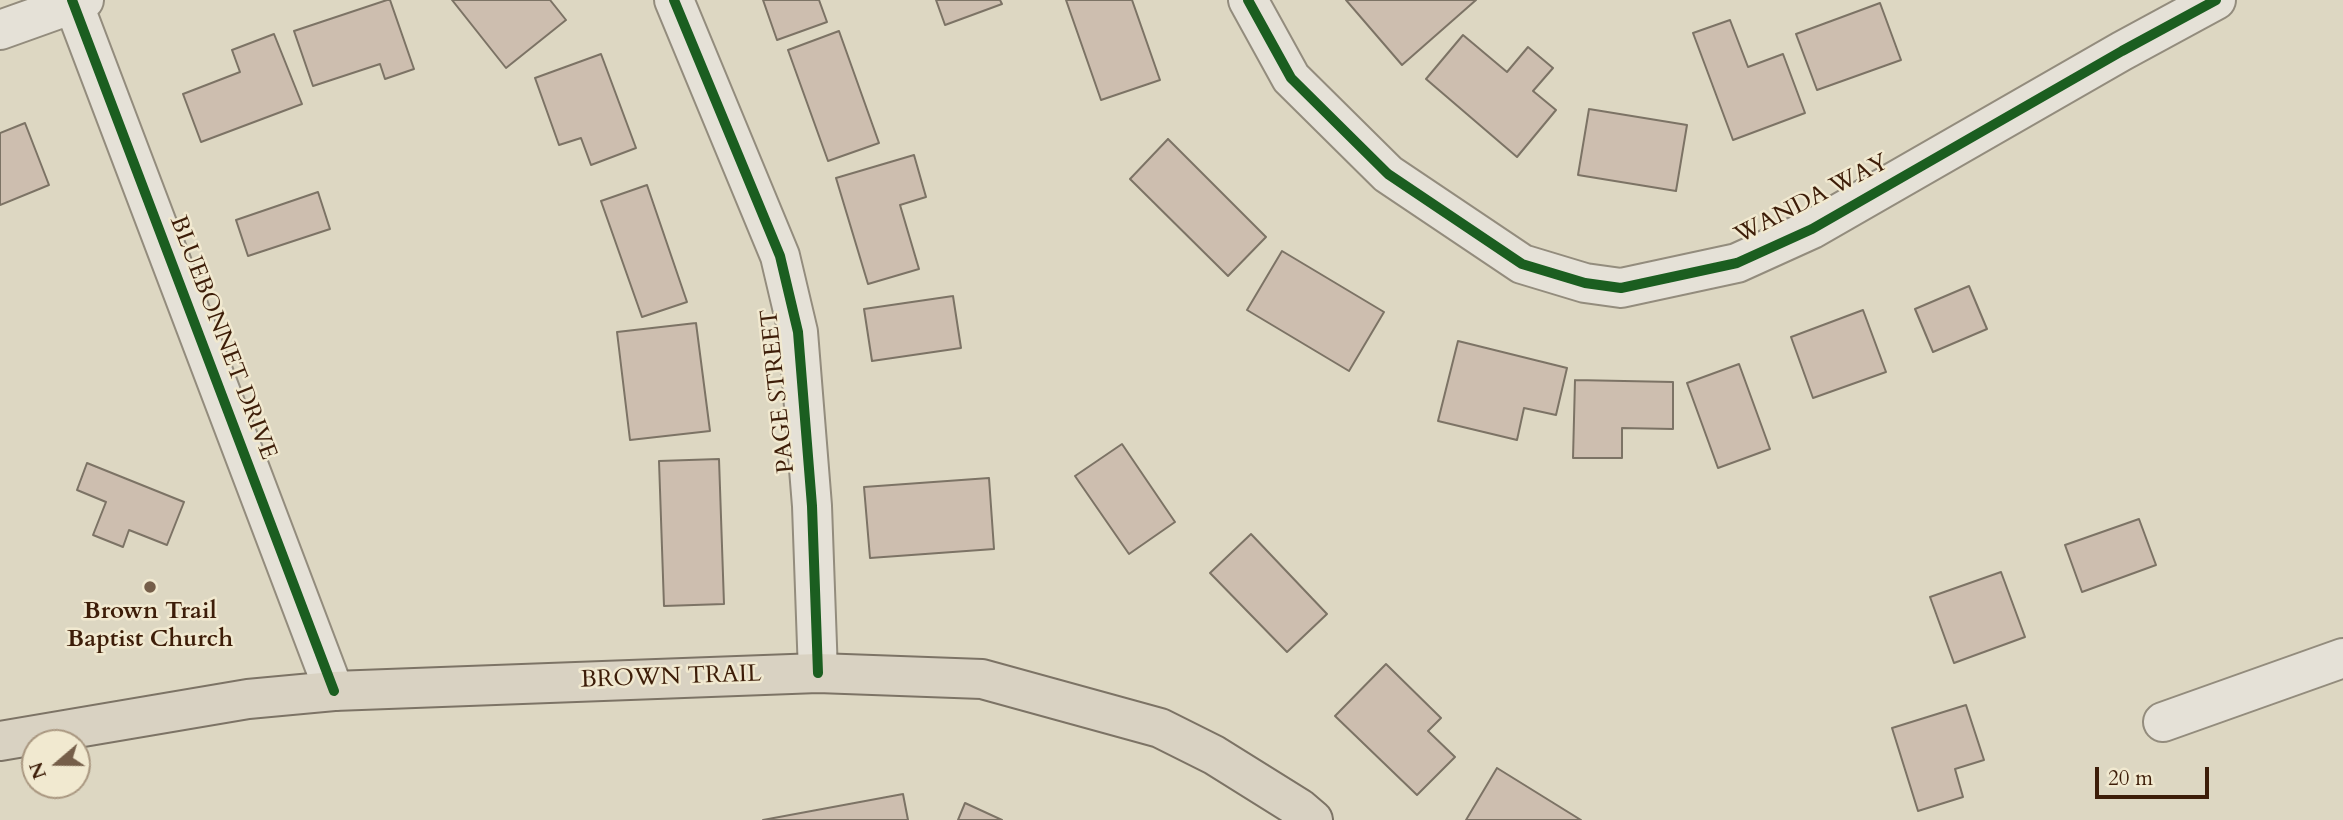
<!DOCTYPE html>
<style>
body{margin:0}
#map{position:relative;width:2343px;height:820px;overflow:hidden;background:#ddd7c2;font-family:Cardo,serif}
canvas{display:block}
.north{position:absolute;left:21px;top:729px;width:70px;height:70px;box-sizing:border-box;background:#f1e9d0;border:2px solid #a99780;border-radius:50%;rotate:250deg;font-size:19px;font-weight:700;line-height:28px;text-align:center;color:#3d1d08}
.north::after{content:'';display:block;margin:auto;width:24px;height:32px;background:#755e49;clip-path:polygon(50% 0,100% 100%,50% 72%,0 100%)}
.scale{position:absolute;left:2095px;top:767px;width:114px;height:32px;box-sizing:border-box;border:4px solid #3d1d08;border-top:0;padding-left:9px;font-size:21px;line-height:24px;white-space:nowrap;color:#3d1d08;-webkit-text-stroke:5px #f1e9d0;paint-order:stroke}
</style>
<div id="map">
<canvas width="2343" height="820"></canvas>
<div class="north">N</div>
<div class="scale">20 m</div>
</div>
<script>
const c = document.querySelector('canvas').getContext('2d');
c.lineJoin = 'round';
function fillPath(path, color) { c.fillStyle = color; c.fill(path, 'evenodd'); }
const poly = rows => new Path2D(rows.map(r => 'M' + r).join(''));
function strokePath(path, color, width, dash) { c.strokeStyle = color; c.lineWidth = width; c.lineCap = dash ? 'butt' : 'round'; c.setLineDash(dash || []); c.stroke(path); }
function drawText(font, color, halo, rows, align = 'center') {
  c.font = font + ' Cardo,serif'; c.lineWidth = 5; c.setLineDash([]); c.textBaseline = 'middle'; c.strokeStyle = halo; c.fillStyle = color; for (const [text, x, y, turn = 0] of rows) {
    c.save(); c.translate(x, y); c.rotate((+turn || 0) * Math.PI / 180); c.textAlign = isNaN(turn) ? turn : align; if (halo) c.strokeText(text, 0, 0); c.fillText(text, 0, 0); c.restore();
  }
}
const building = poly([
 [387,0,390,0,414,69,385,79,380,64,313,86,294,31,387,0],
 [452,0,550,0,566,20,506,68,452,0],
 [763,0,819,0,827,22,777,40,763,0],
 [936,0,1000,0,1002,4,945,25,936,0],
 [1066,0,1132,0,1160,80,1101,100,1066,0],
 [1346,0,1476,0,1402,65,1346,0],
 [1880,3,1901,60,1817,90,1796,34,1880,3],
 [1730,20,1748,67,1783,54,1805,113,1733,140,1693,33,1730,20],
 [839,31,879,143,828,161,788,50,839,31],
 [274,34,302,104,201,142,183,94,240,72,232,50,274,34],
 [1463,35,1507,72,1528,47,1553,68,1533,91,1556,110,1517,157,1426,79,1463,35],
 [601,54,636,148,591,165,581,138,559,145,535,78,601,54],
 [1589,109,1687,125,1676,191,1578,175,1589,109],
 [25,123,49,185,0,205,0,133,25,123],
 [1168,139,1266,237,1228,276,1130,179,1168,139],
 [914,155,926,197,900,205,919,269,868,284,836,178,914,155],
 [647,185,687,302,642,317,601,201,647,185],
 [318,192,330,229,248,256,236,220,318,192],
 [1282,251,1384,312,1349,371,1247,310,1282,251],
 [1969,286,1987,329,1933,352,1915,309,1969,286],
 [953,296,961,348,872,361,864,309,953,296],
 [1863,310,1886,372,1813,398,1791,337,1863,310],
 [696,323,710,431,630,440,617,332,696,323],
 [1458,341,1567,368,1556,415,1524,408,1517,440,1438,421,1458,341],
 [1739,364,1770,449,1718,468,1687,383,1739,364],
 [1575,380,1673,382,1673,429,1622,428,1622,458,1573,458,1575,380],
 [1122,444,1175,522,1129,554,1075,476,1122,444],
 [719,459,724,604,664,606,659,461,719,459],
 [87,463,184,502,167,545,129,530,123,547,93,535,106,502,77,490,87,463],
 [989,478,994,549,870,558,864,487,989,478],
 [2139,519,2156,565,2082,592,2065,545,2139,519],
 [1251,534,1327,614,1287,652,1210,573,1251,534],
 [2001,572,2025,637,1954,663,1930,597,2001,572],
 [1386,664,1441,718,1428,731,1455,757,1417,795,1335,716,1386,664],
 [1966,705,1984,760,1955,769,1963,797,1918,811,1892,728,1966,705],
 [1497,768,1581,820,1466,820,1497,768],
 [903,794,908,820,763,820,903,794],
 [965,803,1002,820,958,820,965,803]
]);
fillPath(building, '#cdbeaf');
strokePath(building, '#7c7365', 2);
const minor = poly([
 [72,0,334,691],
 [674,0,780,256,798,332,812,506,818,673],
 [1248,0,1291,78,1388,174,1522,264,1585,283,1621,288,1737,263,1812,229,2122,51,2216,0],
 [0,30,84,0],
 [2163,722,2343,658]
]);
const major = poly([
 [0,741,248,699,334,691,818,673,982,679,1160,728,1214,755,1299,808,1313,820]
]);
strokePath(minor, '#938c7d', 42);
strokePath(major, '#7c7365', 42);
strokePath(minor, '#e5e1d7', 38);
strokePath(major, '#d9d2c2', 38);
strokePath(poly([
 [72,0,334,691],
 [674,0,780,256,798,332,812,506,818,673],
 [1248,0,1291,78,1388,174,1522,264,1585,283,1621,288,1737,263,1812,229,2122,51,2216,0]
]), '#1b5e20', 10);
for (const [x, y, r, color] of [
 [150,587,7,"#755e49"]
]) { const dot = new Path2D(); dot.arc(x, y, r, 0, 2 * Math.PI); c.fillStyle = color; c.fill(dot); strokePath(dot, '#f1e9d0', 2.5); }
drawText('24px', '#3d1d08', '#f1e9d0', [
 ["WANDA WAY",1812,200,-27],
 ["BLUEBONNET DRIVE",222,338,69],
 ["PAGE STREET",779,391,-96],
 ["BROWN TRAIL",671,678,-2]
]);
drawText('bold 24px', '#3d1d08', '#f1e9d0', [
 ["Brown Trail",150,612],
 ["Baptist Church",150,640]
]);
</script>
